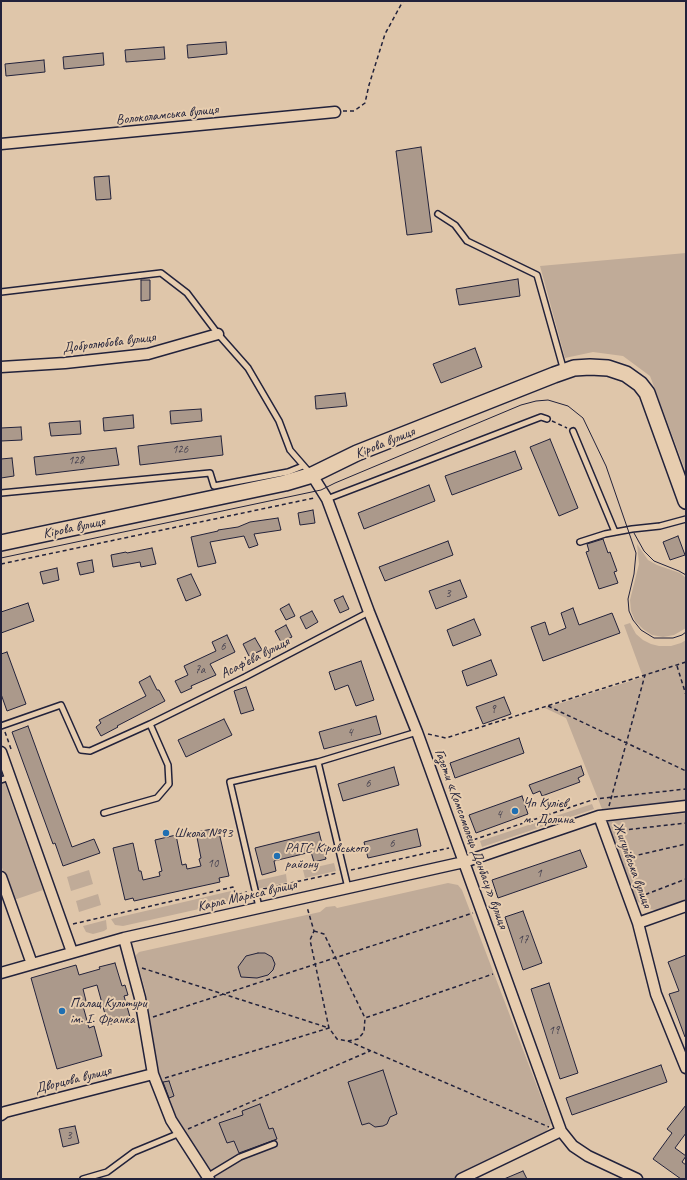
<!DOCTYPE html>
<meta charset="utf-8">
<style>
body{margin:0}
#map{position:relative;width:687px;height:1180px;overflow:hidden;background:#dfc6aa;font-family:Caveat,sans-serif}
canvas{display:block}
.frame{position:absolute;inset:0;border:2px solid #22223b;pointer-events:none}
</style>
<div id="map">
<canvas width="687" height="1180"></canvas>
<div class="frame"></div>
</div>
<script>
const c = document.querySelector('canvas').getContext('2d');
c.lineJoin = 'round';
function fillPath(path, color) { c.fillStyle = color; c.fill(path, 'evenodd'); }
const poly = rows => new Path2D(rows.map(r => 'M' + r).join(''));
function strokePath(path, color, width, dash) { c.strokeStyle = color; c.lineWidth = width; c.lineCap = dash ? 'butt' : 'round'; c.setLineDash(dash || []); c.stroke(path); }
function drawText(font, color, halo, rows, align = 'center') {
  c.font = font + ' Caveat,sans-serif'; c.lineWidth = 4; c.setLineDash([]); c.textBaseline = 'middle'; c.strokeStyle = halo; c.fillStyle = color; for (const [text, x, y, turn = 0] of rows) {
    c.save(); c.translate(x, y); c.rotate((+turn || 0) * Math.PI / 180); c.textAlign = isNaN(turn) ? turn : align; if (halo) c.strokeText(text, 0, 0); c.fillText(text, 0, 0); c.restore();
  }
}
fillPath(poly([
 [686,253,686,472,650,376,623,356,593,352,565,358,540,266],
 [637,544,648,560,657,565,680,573,686,578,686,628,674,635,663,637,652,635,643,629,635,621,631,611,630,600,639,564],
 [630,623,636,634,643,640,651,644,659,646,671,646,681,643,686,640,686,801,602,809,566,718,545,708,643,677,624,625],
 [4,781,43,890,14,900,1,865,1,782],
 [592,804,594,809,482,847,480,841],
 [686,813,686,901,661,911,649,909,635,900,606,822],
 [334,863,336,871,305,878,303,870],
 [89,870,93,884,71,891,67,877],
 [286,874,287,882,257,889,255,881],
 [448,883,458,885,462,890,551,1123,544,1136,455,1179,216,1179,207,1168,172,1110,153,1056,146,993,136,958,136,955,139,952,320,912,326,907,335,906,337,908],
 [231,891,231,897,226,903,123,926,115,925,111,919],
 [98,894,101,905,79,912,76,901],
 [106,920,107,929,104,931,93,934,86,932,83,926]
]), '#c0ab98');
const building = poly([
 [226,42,227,54,188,58,187,45,226,42],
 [164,47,165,59,126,62,125,50,164,47],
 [103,53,104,65,64,69,63,57,103,53],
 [44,60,45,72,6,76,5,64,44,60],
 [421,147,432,232,407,235,396,151,421,147],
 [109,176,111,199,96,200,94,177,109,176],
 [518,279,520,296,459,305,456,289,518,279],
 [141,280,150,280,150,300,141,301,141,280],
 [475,348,482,367,441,383,433,364,475,348],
 [345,393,347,406,316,409,315,396,345,393],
 [201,409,202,421,171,424,170,411,201,409],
 [133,415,134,428,104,431,103,418,133,415],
 [80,421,81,434,51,436,49,423,80,421],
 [21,427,22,440,1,441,1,428,21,427],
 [221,436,223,455,140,465,138,446,221,436],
 [550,439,578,508,559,516,530,447,550,439],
 [116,448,119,465,36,475,34,457,116,448],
 [515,451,522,469,452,495,445,476,515,451],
 [12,458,14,476,1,478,1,459,12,458],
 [429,485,435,501,364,529,358,513,429,485],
 [313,510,315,523,300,525,298,513,313,510],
 [278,518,281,530,254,534,258,545,249,548,244,536,210,542,216,563,198,567,191,537,218,531,218,530,238,527,250,522,278,518],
 [678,536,685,555,670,560,663,542,678,536],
 [603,539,608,553,610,552,617,571,614,572,618,583,599,589,586,552,589,551,587,544,603,539],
 [448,541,453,555,385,581,379,567,448,541],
 [152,548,156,564,141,567,140,562,113,567,111,555,126,552,127,553,152,548],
 [92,560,94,572,80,575,77,563,92,560],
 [57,568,59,580,43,584,40,572,57,568],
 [191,574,201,595,186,601,177,579,191,574],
 [460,580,467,597,436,609,429,591,460,580],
 [343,596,349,609,340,613,334,600,343,596],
 [28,603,34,621,1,633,1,612,28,603],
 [289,604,295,616,286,620,280,609,289,604],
 [573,608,579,625,612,613,620,633,543,661,531,627,545,622,549,635,566,628,561,613,573,608],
 [312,611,318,622,306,629,300,617,312,611],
 [474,619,481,635,453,646,447,630,474,619],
 [286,625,292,637,281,642,275,631,286,625],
 [227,635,235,652,210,664,216,675,191,686,192,688,181,693,175,681,188,675,184,666,216,651,212,642,227,635],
 [255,638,262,650,249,656,243,644,255,638],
 [7,652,26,704,7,711,1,694,1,654,7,652],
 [491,660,497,675,467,686,462,671,491,660],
 [361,661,374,700,356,706,348,685,335,690,329,672,361,661],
 [150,676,157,690,159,690,165,701,117,726,118,727,101,736,96,727,101,723,99,720,146,696,139,682,150,676],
 [246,687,254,710,241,714,234,691,246,687],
 [504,697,511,714,483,724,476,707,504,697],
 [376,716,381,734,324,749,319,732,376,716],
 [224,719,232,735,186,757,178,740,224,719],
 [28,726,72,847,94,839,100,853,63,866,55,843,53,844,12,732,28,726],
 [519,738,524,753,455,778,450,763,519,738],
 [581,766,584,775,578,778,580,782,542,796,540,791,533,794,529,785,581,766],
 [394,767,399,785,343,801,338,784,394,767],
 [522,796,528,814,476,833,469,815,522,796],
 [218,828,229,876,219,878,220,882,134,901,133,898,125,900,113,848,133,843,139,871,141,871,143,880,160,876,159,872,162,871,155,840,176,835,182,865,186,864,187,869,201,866,199,859,201,858,196,832,218,828],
 [417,829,421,846,368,858,364,842,417,829],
 [319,832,326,859,314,862,311,852,274,861,276,871,262,875,255,848,319,832],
 [580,850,587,867,498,898,492,880,580,850],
 [523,911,542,963,523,970,505,917,523,911],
 [258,953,265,953,272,957,275,964,273,970,268,975,257,978,241,977,238,967,246,956,258,953],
 [686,955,686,1037,685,1037,669,994,679,991,668,962,686,955],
 [115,963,122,986,125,985,128,995,124,996,130,1017,127,1017,128,1019,108,1025,97,985,83,989,87,1005,83,1006,89,1028,94,1026,102,1056,57,1069,31,978,76,965,79,975,100,969,99,967,115,963],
 [549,983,578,1073,560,1079,531,989,549,983],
 [661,1065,667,1082,572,1115,566,1098,661,1065],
 [383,1070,397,1114,390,1117,387,1124,383,1126,375,1127,369,1123,362,1125,348,1082,383,1070],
 [169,1081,174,1096,169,1098,163,1082,169,1081],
 [260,1104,269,1129,273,1128,277,1139,239,1153,234,1141,227,1143,219,1123,243,1115,242,1111,260,1104],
 [686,1105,686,1133,675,1148,686,1156,682,1162,686,1165,686,1179,681,1179,653,1159,672,1133,667,1129,686,1105],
 [75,1126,79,1143,63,1147,59,1129,75,1126],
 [523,1171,527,1179,504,1179,523,1171]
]);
fillPath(building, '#ab998b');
strokePath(building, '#22223b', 1);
const service = poly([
 [438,214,455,225,467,241,537,275,564,371],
 [1,292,161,273,187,293,218,334,248,368,279,421,290,450,310,473],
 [573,431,615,532],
 [1,493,210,473,214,486,288,472,303,466],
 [327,499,541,417,547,419],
 [580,542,605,534,632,529,660,526,686,519],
 [1,726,61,705,81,750,90,751,150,724],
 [318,762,417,732],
 [1,780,10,777],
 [104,813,157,798,169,784,168,765,150,724,245,677,369,612],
 [259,907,230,782,318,762,348,888],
 [207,1177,240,1157,274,1144],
 [83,1179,107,1172,134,1152,180,1133]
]);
const minor = poly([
 [1,144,335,112],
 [1,367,65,363,148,354,218,334],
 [312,475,327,499,369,612,417,732,561,1131,573,1146,588,1156,637,1179],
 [1,752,72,952],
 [599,816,638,923,656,994,686,1068],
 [1,877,32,964],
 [638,923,686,906],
 [124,938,140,998,153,1074,171,1120,209,1179],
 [1,973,124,938,464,862,599,816,686,806],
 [1,1115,5,1112,153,1074],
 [461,1179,561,1131]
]);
const secondary = poly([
 [1,543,285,483,312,475,357,453,554,375,574,368,590,367,608,368,626,374,640,384,647,393,686,501]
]);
strokePath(service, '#22223b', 8);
strokePath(minor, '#22223b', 13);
strokePath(secondary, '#22223b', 18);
strokePath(poly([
 [343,111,354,111,365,103,369,85,385,34,403,1],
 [552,421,567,428],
 [1,564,314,498],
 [677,666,686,695],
 [548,706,686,771],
 [5,732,11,749],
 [428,734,446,738,686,662],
 [609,806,645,675],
 [615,831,686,823],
 [467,842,595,799,686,789],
 [625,858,686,844],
 [351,870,449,848],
 [263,889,337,873],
 [639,897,686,879],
 [73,924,233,887,236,895,247,892],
 [314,931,324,934,365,1018],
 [142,968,329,1028,310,940,314,931,307,907],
 [153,1017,473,913],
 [348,1041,549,1127],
 [165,1078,329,1028,337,1039,348,1041,358,1039,364,1032,365,1018,493,974],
 [188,1129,370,1051]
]), '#22223b', 1.5, [4, 3]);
strokePath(service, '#e7cdaf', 5);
strokePath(minor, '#e7cdaf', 10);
strokePath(secondary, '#e7cdaf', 15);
strokePath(poly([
 [634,533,644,551,654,561,679,571,686,575],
 [1,558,321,490,335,483,521,405,536,401,548,400,568,406,583,418,606,466,636,553,634,574,628,599,629,611,633,620,641,630,654,638,673,638,682,635,686,632]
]), '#22223b', 1);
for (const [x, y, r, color] of [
 [515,811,4,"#1f6fb2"],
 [166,833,4,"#1f6fb2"],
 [277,856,4,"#1f6fb2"],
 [62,1011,4,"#1f6fb2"]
]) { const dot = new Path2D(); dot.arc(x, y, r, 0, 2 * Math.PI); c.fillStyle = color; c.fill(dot); strokePath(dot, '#e7cdaf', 1.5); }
drawText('12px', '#44404f', null, [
 ["126",180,450],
 ["128",76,461],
 ["3",448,594],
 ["6",223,647],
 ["7а",200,670],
 ["9",493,710],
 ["4",350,733],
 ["6",368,784],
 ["4",499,815],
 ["6",392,844],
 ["10",213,864],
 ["1",539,874],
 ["17",523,940],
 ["19",554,1031],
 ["3",69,1136]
]);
drawText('14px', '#22223b', '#e7cdaf', [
 ["Волоколамська вулиця",167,115,-6],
 ["Добролюбова вулиця",109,343,-7],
 ["Кірова вулиця",385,443,-22],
 ["Кірова вулиця",74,528,-12],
 ["Асаф’єва вулиця",255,658,-27],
 ["Газети «Комсомолець Донбасу» вулиця",471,839,70],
 ["Жигулівська вулиця",632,865,70],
 ["Карла Маркса вулиця",247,896,-13],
 ["Дворцова вулиця",73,1080,-14]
]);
drawText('14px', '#22223b', '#e7cdaf', [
 ["Чп Кулієв",523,803],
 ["м. Долина",523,819],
 ["Школа №93",174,833],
 ["РАГС Кіровського",285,848],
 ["району",285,864],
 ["Палац Культури",70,1003],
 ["ім. І. Франка",70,1019]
], 'left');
</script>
